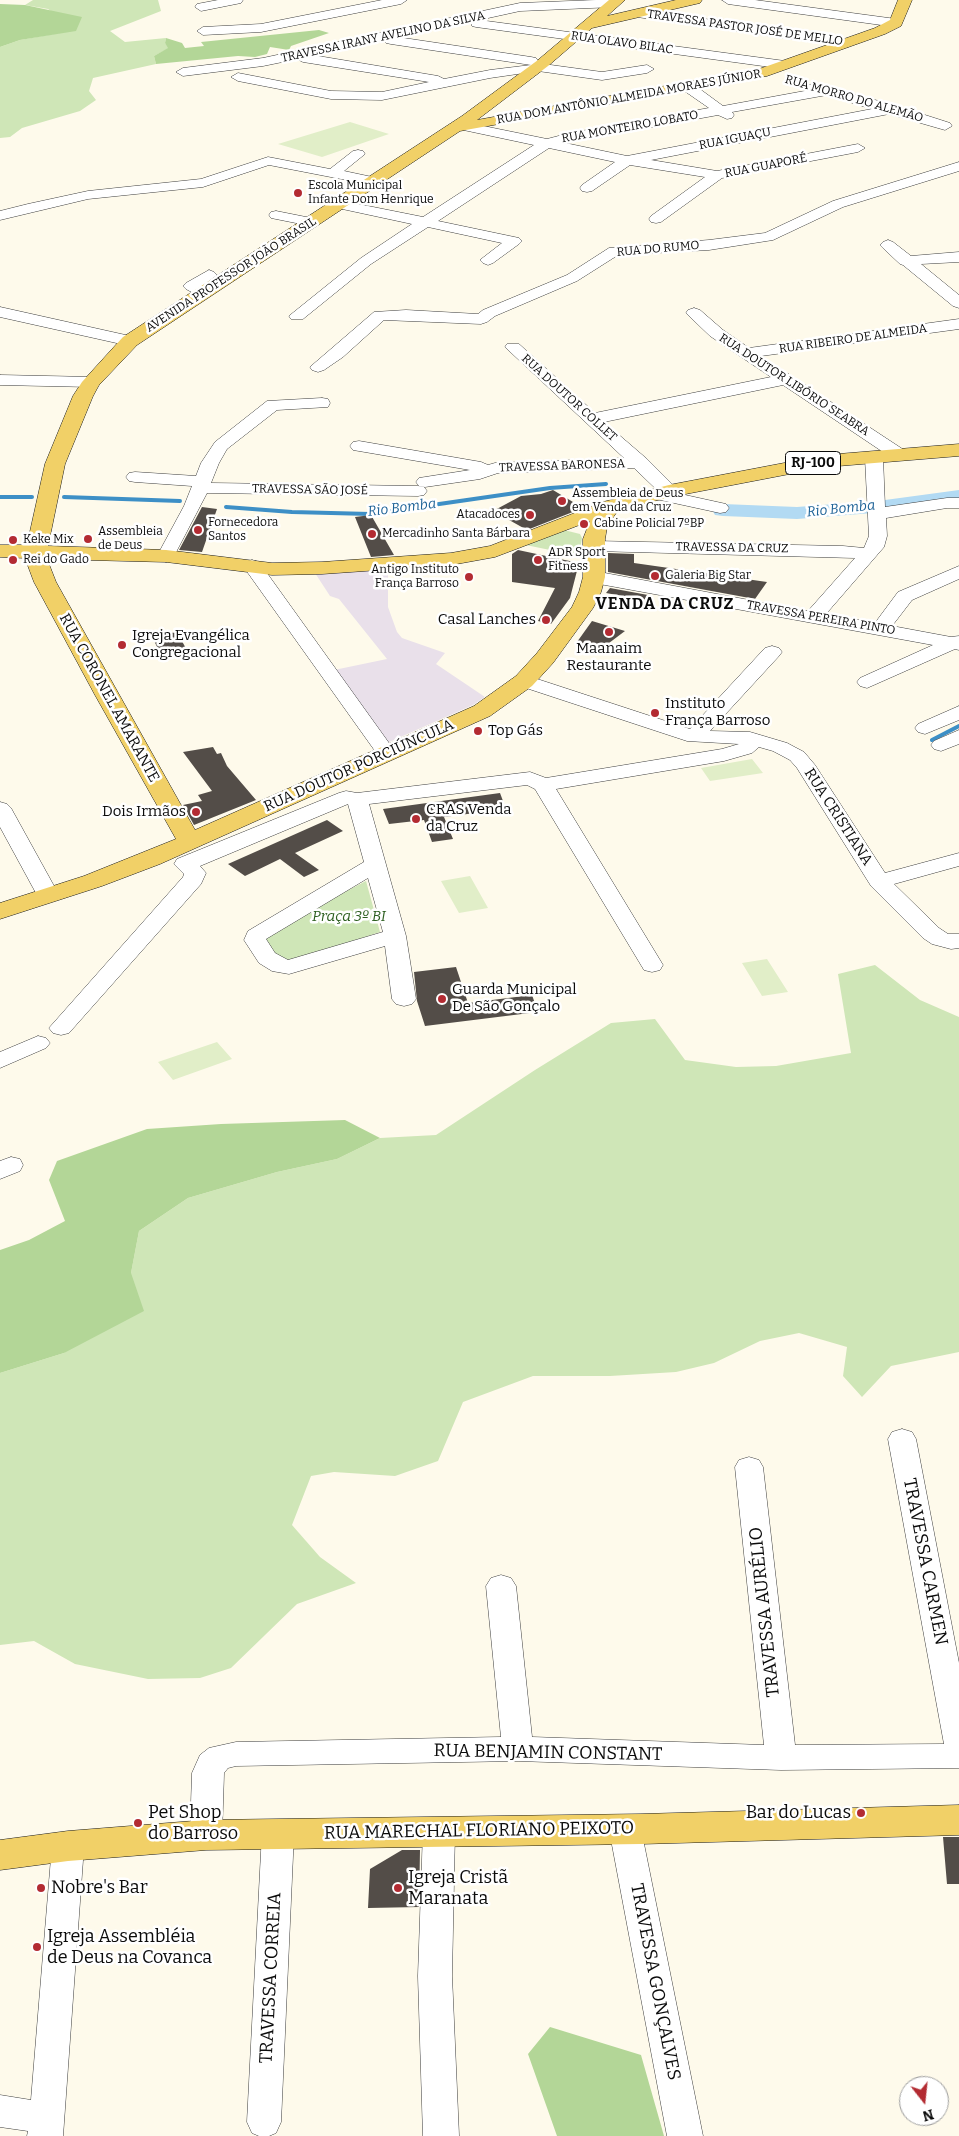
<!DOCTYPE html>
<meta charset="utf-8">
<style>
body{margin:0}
#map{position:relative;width:959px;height:2136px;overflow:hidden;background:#fefaeb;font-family:Bitter,serif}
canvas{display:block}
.north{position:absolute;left:899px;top:2076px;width:50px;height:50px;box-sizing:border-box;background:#fff;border:1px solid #9d9d9d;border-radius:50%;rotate:164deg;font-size:14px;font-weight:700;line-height:20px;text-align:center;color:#0b0b0b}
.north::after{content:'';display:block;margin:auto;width:18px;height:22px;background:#b32b32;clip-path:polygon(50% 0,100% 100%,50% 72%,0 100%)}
</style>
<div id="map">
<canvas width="959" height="2136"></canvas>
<div class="north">N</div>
</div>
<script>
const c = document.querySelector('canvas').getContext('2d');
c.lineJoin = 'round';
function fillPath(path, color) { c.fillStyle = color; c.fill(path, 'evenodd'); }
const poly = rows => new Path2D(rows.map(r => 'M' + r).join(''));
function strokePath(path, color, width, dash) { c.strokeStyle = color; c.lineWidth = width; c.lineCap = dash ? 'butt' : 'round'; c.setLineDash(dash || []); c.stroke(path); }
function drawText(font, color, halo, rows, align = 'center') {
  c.font = font + ' Bitter,serif'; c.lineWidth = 5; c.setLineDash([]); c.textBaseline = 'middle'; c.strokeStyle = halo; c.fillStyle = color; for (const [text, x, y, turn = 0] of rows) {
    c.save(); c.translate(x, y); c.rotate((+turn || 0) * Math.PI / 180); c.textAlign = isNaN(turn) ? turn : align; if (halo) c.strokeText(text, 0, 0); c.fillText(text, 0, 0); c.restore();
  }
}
fillPath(poly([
 [388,569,388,607,397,632,402,638,445,653,436,664,485,697,473,705,387,743,334,670,387,659,339,599,330,596,315,573]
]), '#e9e0ea');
fillPath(poly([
 [33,0,158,0,161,11,110,31,125,42,166,38,165,43,169,48,154,56,156,64,93,78,89,91,96,100,80,111,22,128,10,137,0,138,0,47,20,40,76,30,48,9,25,5],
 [564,530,580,534,582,538,579,556,521,544],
 [366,881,380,932,289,962,277,957,265,939,315,907],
 [875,965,920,1000,959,1017,959,1352,891,1366,862,1397,843,1376,847,1347,799,1333,760,1341,714,1363,676,1372,610,1376,533,1376,463,1402,438,1461,395,1476,334,1472,311,1476,292,1525,320,1557,356,1583,297,1604,231,1668,200,1678,148,1679,75,1664,34,1641,0,1645,0,1373,64,1353,131,1273,139,1231,188,1198,277,1172,337,1159,380,1138,436,1135,535,1070,611,1023,655,1019,685,1060,736,1067,776,1066,851,1053,838,974]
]), '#cfe6b7');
fillPath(poly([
 [0,4,25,5,82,17,76,31,20,40,0,47],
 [319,30,329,33,291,46,289,50,270,47,267,54,255,57,238,56,156,64,154,56,168,48,165,43,166,38,182,43,185,48,204,46,201,42],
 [345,1120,380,1138,337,1159,277,1172,188,1198,139,1231,131,1273,144,1311,64,1353,0,1373,0,1250,29,1240,65,1221,49,1180,57,1161,147,1129,221,1124],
 [550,2027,641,2055,664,2136,557,2136,528,2054]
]), '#b3d697');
fillPath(poly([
 [350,122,389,134,322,157,278,144],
 [752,759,763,773,710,781,701,768],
 [470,876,488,908,459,913,441,881],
 [767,959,788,992,762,996,742,963],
 [217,1042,232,1059,173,1080,158,1062]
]), '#e1eec8');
strokePath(poly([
 [0,497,32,497],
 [64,497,180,501],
 [226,507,292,512,370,514,550,488,606,484],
 [932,740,959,726]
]), '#3d8fc6', 4);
fillPath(poly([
 [959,490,959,502,885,512,797,519,723,516,715,515,712,510,715,505,723,504,797,507,885,500,959,490]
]), '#b2daf3');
fillPath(poly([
 [553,490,583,508,527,530,493,511,521,496,541,494],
 [202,507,217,509,202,552,179,550],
 [371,515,394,555,371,557,355,517],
 [518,550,579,563,570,598,551,624,538,621,555,588,512,582,512,554],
 [608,553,634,554,634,563,767,582,755,599,608,572],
 [610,588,648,595,644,600,606,593],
 [592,621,625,631,601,649,577,642],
 [177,632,189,654,162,658,152,636],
 [213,747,217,754,221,753,227,766,256,800,194,825,183,805,202,801,198,795,212,791,183,752],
 [500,793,506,809,444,817,453,839,432,842,424,820,389,824,383,809],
 [327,820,343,831,295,853,319,870,304,877,280,859,245,876,228,864],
 [456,967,468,1003,532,995,538,1012,425,1026,417,1001,414,972],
 [943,1837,959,1837,959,1884,947,1884],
 [402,1850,420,1850,419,1907,368,1908,370,1869]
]), '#534d48');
const minor = poly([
 [218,0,243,0,241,3,201,11,195,7,197,4,218,0],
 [382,0,407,0,401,4,261,32,203,35,197,31,203,27,261,24,382,0],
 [596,0,617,0,620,3,614,7,520,11,479,20,785,61,792,65,785,69,476,27,472,26,471,21,397,37,531,57,536,58,538,61,536,63,602,72,647,65,654,69,647,73,602,80,538,71,490,78,382,100,331,99,238,81,231,77,238,73,331,91,382,92,429,82,303,62,297,59,263,66,183,76,176,72,183,68,263,58,520,3,596,0],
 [385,40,386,43,391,44,531,65,490,70,444,79,438,76,312,55,385,40],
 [722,0,755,0,896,19,902,23,896,27,728,4,722,0],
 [641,10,848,39,854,43,848,47,637,17,635,14,637,11,641,10],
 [688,83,693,84,723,106,810,90,806,87,813,83,897,106,950,123,952,126,945,130,889,114,651,160,717,171,858,144,865,148,858,152,722,178,661,222,656,223,651,222,649,219,651,216,705,177,630,165,592,191,587,192,582,191,580,188,582,185,615,162,549,148,438,221,519,238,522,241,519,244,493,263,488,265,483,263,480,260,502,243,428,227,371,264,303,319,291,319,289,316,361,258,412,224,333,207,331,204,333,201,338,200,423,217,534,145,454,128,452,125,454,122,459,121,547,139,570,133,709,108,683,90,681,87,683,84,688,83],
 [827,95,872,109,627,156,565,143,718,115,727,119,732,118,734,115,732,112,827,95],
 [358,150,363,151,365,154,344,171,377,178,379,181,377,184,372,185,269,165,203,187,88,199,0,220,0,211,28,204,88,191,201,179,268,157,330,169,353,151,358,150],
 [959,162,959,171,843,207,773,240,709,250,618,255,577,281,495,316,487,322,481,324,384,320,343,357,324,370,318,372,312,370,310,367,374,312,406,310,478,314,483,310,567,275,609,248,709,240,765,233,833,201,959,162],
 [276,211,316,219,318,222,316,225,311,226,271,218,269,215,271,212,276,211],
 [888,240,893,242,911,256,959,252,959,262,921,264,959,295,959,308,953,306,903,265,900,264,883,248,880,245,883,242,888,240],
 [209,270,214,272,217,275,202,286,210,292,207,295,197,295,186,289,183,286,186,283,209,270],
 [0,307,130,336,136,338,138,341,136,344,130,346,0,317,0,307],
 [694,308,700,310,723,330,749,348,959,319,959,329,761,356,904,450,907,454,904,458,898,459,892,458,783,385,604,422,647,459,675,487,678,491,676,493,726,504,729,508,726,512,720,513,651,498,648,494,651,490,656,489,634,468,498,473,480,479,425,487,419,486,416,482,419,478,470,470,359,451,353,450,350,446,353,442,359,441,481,462,488,465,495,463,624,458,505,347,507,344,519,344,595,413,771,377,710,336,686,313,688,310,694,308],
 [0,375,92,377,98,378,100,382,98,386,92,387,0,385,0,375],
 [322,398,328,399,330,403,328,407,277,410,227,449,219,463,211,483,418,486,424,487,427,491,424,495,418,496,207,493,172,560,166,562,160,560,157,556,184,506,192,486,135,482,129,481,126,477,129,473,135,472,196,476,201,463,215,442,267,401,322,398],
 [874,453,880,454,883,458,885,507,947,498,959,498,959,508,947,508,886,518,887,536,884,547,826,614,875,623,898,592,959,566,959,579,912,600,892,626,951,637,959,636,959,650,955,649,867,688,860,686,857,682,860,678,933,645,594,583,587,581,585,577,587,573,594,571,808,611,855,558,594,551,588,550,585,546,588,542,594,541,843,546,864,548,869,536,865,458,868,454,874,453],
 [252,560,259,562,394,750,397,754,394,758,387,760,380,758,243,566,245,562,252,560],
 [772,646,779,648,782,652,779,656,710,731,750,732,787,743,804,752,815,765,885,873,959,853,959,866,894,884,939,928,948,934,959,934,959,948,951,949,932,944,923,938,871,886,797,768,790,760,773,751,759,747,752,753,724,761,556,789,663,965,660,970,652,972,644,970,535,789,527,785,369,804,406,936,416,999,412,1004,404,1006,396,1004,392,999,385,946,289,974,272,971,259,963,244,940,248,931,364,862,348,804,200,866,206,873,201,884,69,1033,61,1035,53,1033,49,1028,183,877,184,874,174,864,177,859,339,793,346,791,357,793,530,772,546,778,722,749,739,744,687,741,517,685,514,681,517,677,524,675,531,677,690,729,765,648,772,646],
 [368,878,383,932,288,960,275,953,266,939,368,878],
 [959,706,959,720,925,734,918,732,915,728,918,724,959,706],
 [959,730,959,744,941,751,934,749,931,745,934,741,959,730],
 [0,802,7,804,11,808,59,895,56,900,48,902,40,900,37,895,0,827,0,802],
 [38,1036,46,1038,50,1043,46,1048,0,1068,0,1052,38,1036],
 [11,1157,20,1159,23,1165,20,1171,0,1179,0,1161,11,1157],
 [902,1429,912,1432,916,1439,959,1663,959,1768,781,1770,518,1761,236,1766,228,1768,224,1773,222,1835,217,1844,206,1848,195,1844,190,1835,192,1773,200,1755,209,1748,236,1742,501,1737,486,1586,491,1578,501,1575,511,1578,516,1586,532,1737,764,1745,735,1467,739,1460,749,1457,759,1460,763,1467,795,1745,944,1744,888,1439,892,1432,902,1429],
 [625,1816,636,1820,641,1829,703,2136,667,2136,609,1829,614,1820,625,1816],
 [439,1818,450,1822,455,1831,452,1976,459,2136,423,2136,418,1976,423,1831,428,1822,439,1818],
 [278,1820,289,1824,294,1833,281,2122,276,2133,269,2136,259,2136,252,2133,247,2122,262,1833,267,1824,278,1820],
 [68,1833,79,1837,84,1846,63,2136,27,2136,28,2131,0,2127,0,2095,31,2100,52,1846,57,1837,68,1833]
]);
const major = poly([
 [609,0,625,0,607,16,676,0,702,0,700,3,592,28,548,66,477,120,759,69,875,28,890,20,898,0,912,0,901,26,885,34,767,76,460,131,137,345,99,385,93,396,65,464,48,546,166,550,272,563,322,562,451,553,490,546,603,502,669,485,826,455,959,444,959,456,826,467,670,497,618,510,607,527,605,539,605,577,601,592,593,608,553,663,532,686,490,716,160,864,102,886,0,919,0,903,84,876,176,839,95,695,34,582,25,558,0,557,0,545,27,545,45,464,73,396,82,382,123,337,462,116,538,60,609,0],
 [590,521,583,539,583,577,579,592,572,607,537,653,516,676,474,706,195,830,56,582,47,559,166,562,272,575,322,574,451,565,495,557,590,521],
 [959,1805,959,1835,641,1844,206,1850,68,1861,0,1870,0,1840,68,1831,206,1820,641,1814,959,1805]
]);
strokePath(minor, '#3e3e3e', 1);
strokePath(major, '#1c1c1c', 1);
fillPath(minor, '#fff');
fillPath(major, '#f1d067');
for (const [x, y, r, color] of [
 [298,193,5,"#b32b32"],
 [562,501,5,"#b32b32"],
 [530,515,5,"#b32b32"],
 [584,524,5,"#b32b32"],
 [198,530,5,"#b32b32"],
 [372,534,5,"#b32b32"],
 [88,539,5,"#b32b32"],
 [13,540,5,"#b32b32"],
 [13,560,5,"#b32b32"],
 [538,560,5,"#b32b32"],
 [655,576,5,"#b32b32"],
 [469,577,5,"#b32b32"],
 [546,620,5,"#b32b32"],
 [609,632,5,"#b32b32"],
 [122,645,5,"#b32b32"],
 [655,713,5,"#b32b32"],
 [478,731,5,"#b32b32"],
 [196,812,5,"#b32b32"],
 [416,819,5,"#b32b32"],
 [442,999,5,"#b32b32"],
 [861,1813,5,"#b32b32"],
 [138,1823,5,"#b32b32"],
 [41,1888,5,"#b32b32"],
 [398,1888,5,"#b32b32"],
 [37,1947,5,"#b32b32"]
]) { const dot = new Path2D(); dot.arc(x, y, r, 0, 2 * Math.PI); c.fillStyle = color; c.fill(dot); strokePath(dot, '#fff', 2); }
drawText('12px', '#0b0b0b', '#fff', [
 ["TRAVESSA PASTOR JOSÉ DE MELLO",745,28,8],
 ["TRAVESSA IRANY AVELINO DA SILVA",383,37,-12],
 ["RUA OLAVO BILAC",622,43,8],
 ["RUA DOM ANTÔNIO ALMEIDA MORAES JÚNIOR",629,97,-10],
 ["RUA MORRO DO ALEMÃO",854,99,16],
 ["RUA MONTEIRO LOBATO",630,127,-10],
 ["RUA IGUAÇU",735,139,-11],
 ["RUA GUAPORÉ",766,166,-11],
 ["RUA DO RUMO",658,249,-5],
 ["AVENIDA PROFESSOR JOÃO BRASIL",231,275,-33],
 ["RUA RIBEIRO DE ALMEIDA",853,339,-8],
 ["RUA DOUTOR LIBÓRIO SEABRA",794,385,33],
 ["RUA DOUTOR COLLET",569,398,42],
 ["TRAVESSA BARONESA",562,466,-2],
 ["TRAVESSA SÃO JOSÉ",310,490,1],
 ["TRAVESSA DA CRUZ",732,548,1],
 ["TRAVESSA PEREIRA PINTO",821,618,10]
]);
drawText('12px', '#0b0b0b', '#fff', [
 ["Escola Municipal",308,186],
 ["Infante Dom Henrique",308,200],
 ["Assembleia de Deus",572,494],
 ["em Venda da Cruz",572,508],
 ["Atacadoces",520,515,"right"],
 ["Fornecedora",208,523],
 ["Santos",208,537],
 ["Cabine Policial 7ºBP",594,524],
 ["Assembleia",98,532],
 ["de Deus",98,546],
 ["Mercadinho Santa Bárbara",382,534],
 ["Keke Mix",23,540],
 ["ADR Sport",548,553],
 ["Fitness",548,567],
 ["Rei do Gado",23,560],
 ["Antigo Instituto",459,570,"right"],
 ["França Barroso",459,584,"right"],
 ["Galeria Big Star",665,576]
], 'left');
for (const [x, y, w] of [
 [813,463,55]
]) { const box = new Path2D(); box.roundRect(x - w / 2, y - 11.5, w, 23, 4); c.fillStyle = '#fff'; c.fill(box); strokePath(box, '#0b0b0b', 1); }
drawText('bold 14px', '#0b0b0b', null, [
 ["RJ-100",813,463]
]);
drawText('italic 14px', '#1c6196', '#fff', [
 ["Rio Bomba",402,508,-7],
 ["Rio Bomba",841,509,-6]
]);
drawText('15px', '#0b0b0b', '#fff', [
 ["Casal Lanches",536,620,"right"],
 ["Igreja Evangélica",132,636],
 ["Congregacional",132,653],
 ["Maanaim",609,649,"center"],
 ["Restaurante",609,666,"center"],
 ["Instituto",665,704],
 ["França Barroso",665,721],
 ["Top Gás",488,731],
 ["CRAS Venda",426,810],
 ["da Cruz",426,827],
 ["Dois Irmãos",186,812,"right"],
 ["Guarda Municipal",452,990],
 ["De São Gonçalo",452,1007]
], 'left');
drawText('15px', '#0b0b0b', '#fff', [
 ["RUA CORONEL AMARANTE",109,698,61],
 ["RUA DOUTOR PORCIÚNCULA",359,766,-24],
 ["RUA CRISTIANA",838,817,57]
]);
drawText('italic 15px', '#2d5f20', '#fff', [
 ["Praça 3º BI",349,917]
]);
c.letterSpacing = '1px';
drawText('bold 16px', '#0b0b0b', '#fff', [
 ["VENDA DA CRUZ",665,605]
]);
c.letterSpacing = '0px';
drawText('18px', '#0b0b0b', '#fff', [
 ["TRAVESSA CARMEN",925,1562,79],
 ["TRAVESSA AURÉLIO",765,1612,-96],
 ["RUA BENJAMIN CONSTANT",548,1753,1],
 ["RUA MARECHAL FLORIANO PEIXOTO",479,1831,-1],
 ["TRAVESSA CORREIA",271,1978,-87],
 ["TRAVESSA GONÇALVES",655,1982,79]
]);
drawText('18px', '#0b0b0b', '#fff', [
 ["Pet Shop",148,1813],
 ["do Barroso",148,1834],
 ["Bar do Lucas",851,1813,"right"],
 ["Igreja Cristã",408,1878],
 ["Maranata",408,1899],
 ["Nobre's Bar",51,1888],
 ["Igreja Assembléia",47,1937],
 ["de Deus na Covanca",47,1958]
], 'left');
</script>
